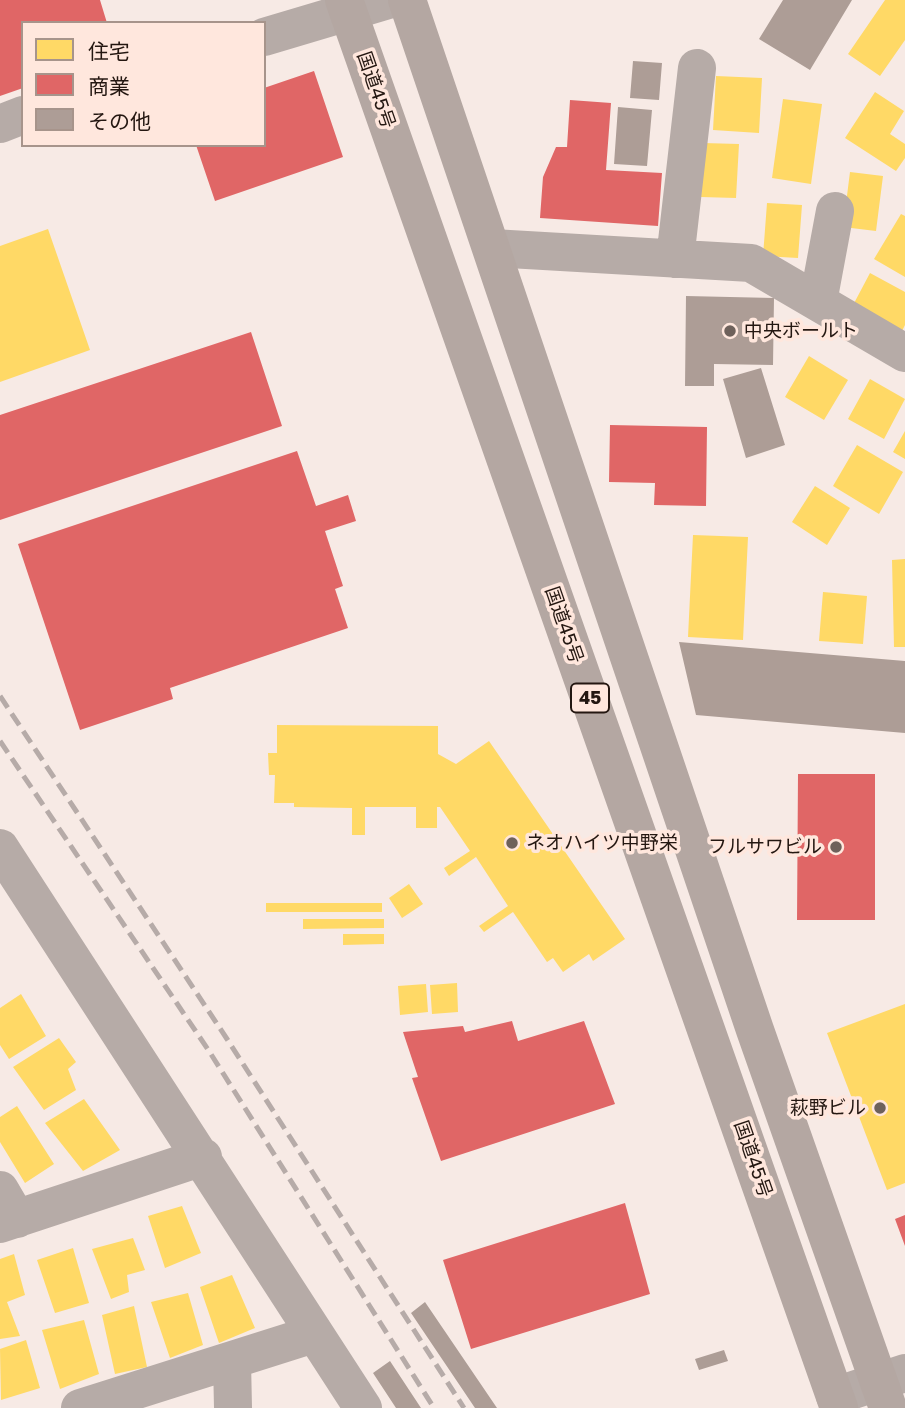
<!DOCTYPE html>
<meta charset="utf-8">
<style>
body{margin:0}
#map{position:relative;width:905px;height:1408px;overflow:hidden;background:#f7eae5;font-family:"Golos Text","Noto Sans JP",sans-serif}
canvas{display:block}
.legend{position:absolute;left:21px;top:21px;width:245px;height:126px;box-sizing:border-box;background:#ffe7dd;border:2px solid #a7948b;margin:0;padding:9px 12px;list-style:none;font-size:21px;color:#241711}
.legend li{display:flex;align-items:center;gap:14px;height:35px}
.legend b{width:35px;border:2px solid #a7948b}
</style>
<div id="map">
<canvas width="905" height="1408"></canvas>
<ul class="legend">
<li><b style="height:19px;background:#ffd966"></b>住宅</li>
<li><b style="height:19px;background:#e06666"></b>商業</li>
<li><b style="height:19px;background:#ad9d96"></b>その他</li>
</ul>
</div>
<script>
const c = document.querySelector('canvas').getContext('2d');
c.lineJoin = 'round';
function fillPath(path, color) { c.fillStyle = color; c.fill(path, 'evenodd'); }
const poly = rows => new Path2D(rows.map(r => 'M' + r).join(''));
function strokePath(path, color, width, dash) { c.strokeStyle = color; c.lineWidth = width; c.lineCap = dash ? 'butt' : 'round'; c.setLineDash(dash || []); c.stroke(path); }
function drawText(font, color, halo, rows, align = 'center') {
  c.font = font + ' "Golos Text","Noto Sans JP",sans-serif'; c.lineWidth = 7; c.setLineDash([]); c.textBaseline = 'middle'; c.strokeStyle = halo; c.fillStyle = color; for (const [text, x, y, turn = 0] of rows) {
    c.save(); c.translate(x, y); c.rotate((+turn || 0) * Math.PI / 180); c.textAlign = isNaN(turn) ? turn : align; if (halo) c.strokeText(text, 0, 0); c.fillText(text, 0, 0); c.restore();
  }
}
fillPath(poly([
 [885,0,905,0,905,40,880,76,848,54],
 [716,76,762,78,759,133,713,130],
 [875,92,904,111,890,134,905,144,905,158,896,171,845,138],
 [783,99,822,104,811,184,772,178],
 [703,143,739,144,736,198,701,197],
 [850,172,883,176,876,231,843,227],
 [767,203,802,205,798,258,763,256],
 [901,214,905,216,905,277,874,259],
 [48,229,90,350,0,382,0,246],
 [870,273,905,292,905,325,901,333,852,307],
 [809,356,848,380,824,420,785,397],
 [870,379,905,399,884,439,848,419],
 [905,431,905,459,893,452],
 [857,445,903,472,879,514,833,486],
 [815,486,850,508,827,545,792,522],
 [693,535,748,537,743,640,688,637],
 [905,559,905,647,894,647,892,560],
 [823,592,867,596,863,644,819,641],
 [277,725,438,726,438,754,456,764,489,741,625,939,593,961,589,954,563,972,553,958,547,962,513,912,484,932,479,926,508,906,476,857,449,876,444,868,470,851,440,807,437,807,437,828,416,828,416,807,365,807,365,835,352,835,352,808,294,807,294,803,274,803,275,775,269,775,268,753,277,753],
 [409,884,423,904,402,918,389,898],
 [266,903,382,903,382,912,266,912],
 [303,919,384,919,384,928,303,929],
 [343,934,384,934,384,944,343,945],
 [457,983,458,1012,432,1014,430,985],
 [426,984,428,1012,400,1015,398,986],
 [21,994,46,1036,9,1059,0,1045,0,1008],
 [905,1004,905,1183,887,1190,827,1033],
 [59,1038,76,1062,68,1069,76,1090,44,1110,13,1067],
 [84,1099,120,1150,83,1171,45,1123],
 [17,1106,54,1164,25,1183,0,1142,0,1117],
 [182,1206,201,1253,165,1268,148,1216],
 [133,1238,145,1270,127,1275,129,1292,111,1299,92,1249],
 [73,1248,89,1303,55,1313,37,1260],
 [14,1254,25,1295,7,1302,20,1336,0,1339,0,1259],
 [232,1275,255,1328,219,1343,200,1287],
 [188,1293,203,1345,170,1358,151,1302],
 [134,1306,147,1367,115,1374,102,1315],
 [84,1320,99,1374,60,1389,42,1330],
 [26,1340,40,1388,1,1400,0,1349]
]), '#ffd966');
fillPath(poly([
 [0,0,100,0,107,23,23,23,23,88,0,96],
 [314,71,343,157,215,201,196,145,264,145,264,88],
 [570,100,611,103,606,170,662,173,658,226,540,218,543,177,556,147,567,147],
 [251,332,282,426,0,520,0,415],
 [610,425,707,427,706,506,654,505,655,483,609,482],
 [297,451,316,506,348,495,356,521,325,531,343,586,335,589,348,628,170,688,173,699,80,730,18,544],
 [798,774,875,774,875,920,797,920],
 [512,1021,518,1041,584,1021,615,1104,441,1161,412,1078,418,1077,403,1032,463,1026,465,1032],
 [625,1203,650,1294,471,1349,443,1260],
 [905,1215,905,1246,895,1219]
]), '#e06666');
fillPath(poly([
 [783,0,852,0,810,70,759,39],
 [633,61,662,63,659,100,630,98],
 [618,107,652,110,647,166,614,164],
 [686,296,774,298,773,365,714,364,714,386,685,386],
 [761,368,785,445,746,458,723,379],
 [679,642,905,661,905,733,696,715],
 [425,1302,497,1408,475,1408,411,1313],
 [724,1350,728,1361,699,1370,695,1359],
 [390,1361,421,1408,396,1408,373,1373]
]), '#ad9d96');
strokePath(poly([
 [264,37,388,0],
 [0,124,23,115],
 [492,248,751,263,905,353],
 [675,259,697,68],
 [818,302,835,211],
 [0,848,363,1408],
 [0,1190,17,1219],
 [0,1224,203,1157],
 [232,1361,233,1408],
 [835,1396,905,1373],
 [80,1408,314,1334]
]), '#b6aba7', 38);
strokePath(poly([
 [344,0,839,1408],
 [407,0,755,1030,888,1408]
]), '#b4a7a2', 38);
strokePath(poly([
 [0,696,227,1039,464,1408],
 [0,741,209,1051,434,1408]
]), '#b6aba8', 5, [14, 7]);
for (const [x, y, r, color] of [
 [730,331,7,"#6e615b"],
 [512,843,7,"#6e615b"],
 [836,847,7,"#6e615b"],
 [880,1108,7,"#6e615b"]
]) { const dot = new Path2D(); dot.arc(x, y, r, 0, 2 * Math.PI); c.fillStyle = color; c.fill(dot); strokePath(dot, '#ffe7dd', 2.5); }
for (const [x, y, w] of [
 [590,698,38]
]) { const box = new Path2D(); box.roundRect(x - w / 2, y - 14.5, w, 29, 5); c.fillStyle = '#ffe7dd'; c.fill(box); strokePath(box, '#241711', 2); }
drawText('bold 18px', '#241711', null, [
 ["45",590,698]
]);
drawText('19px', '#241711', '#ffe7dd', [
 ["国道45号",376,90,71],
 ["国道45号",564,625,71],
 ["国道45号",753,1159,71]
]);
drawText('19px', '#241711', '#ffe7dd', [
 ["中央ボールト",744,331],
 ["ネオハイツ中野栄",526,843],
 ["フルサワビル",822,847,"right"],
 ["萩野ビル",866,1108,"right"]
], 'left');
</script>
